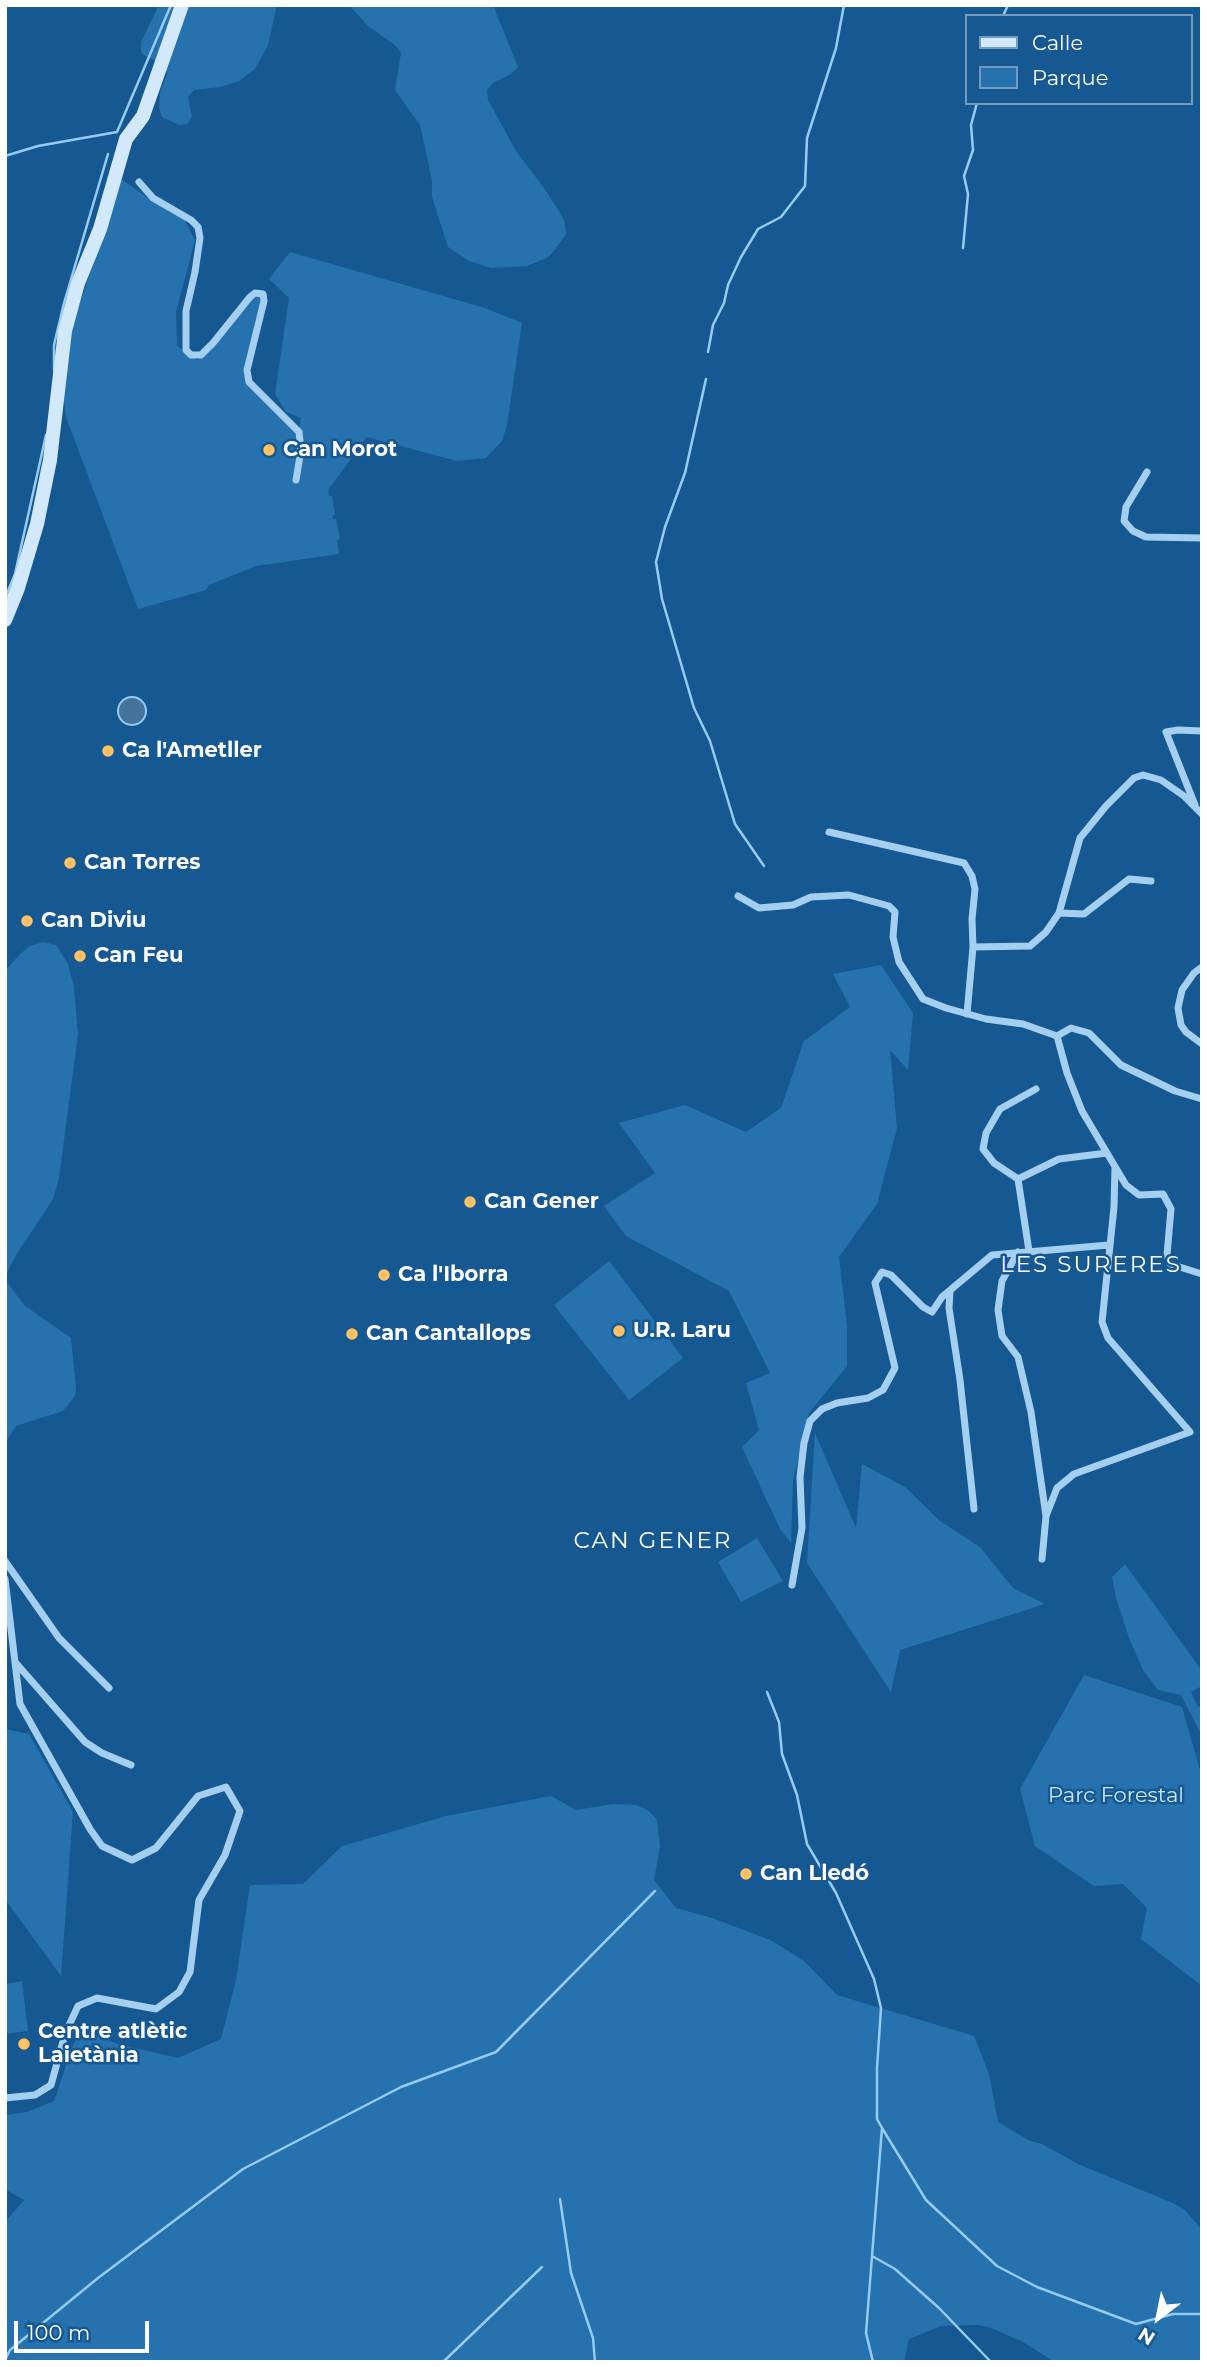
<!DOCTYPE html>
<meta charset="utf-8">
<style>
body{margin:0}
#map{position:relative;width:1207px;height:2367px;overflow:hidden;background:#165992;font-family:Montserrat,sans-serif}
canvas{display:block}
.frame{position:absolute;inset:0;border:7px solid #fff;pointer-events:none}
.legend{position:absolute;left:965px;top:14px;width:228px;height:91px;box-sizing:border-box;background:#165992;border:2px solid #739bbe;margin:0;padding:9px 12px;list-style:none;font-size:21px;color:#fff}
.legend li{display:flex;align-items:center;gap:14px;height:35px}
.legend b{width:35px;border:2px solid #739bbe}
.north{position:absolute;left:1123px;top:2283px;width:70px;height:70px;-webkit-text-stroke:5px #165992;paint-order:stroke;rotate:212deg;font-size:19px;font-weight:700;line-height:28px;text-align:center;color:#fff}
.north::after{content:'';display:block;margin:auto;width:24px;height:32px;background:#fff;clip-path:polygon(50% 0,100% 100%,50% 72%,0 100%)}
.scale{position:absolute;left:14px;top:2321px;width:135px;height:32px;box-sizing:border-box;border:4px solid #fff;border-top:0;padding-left:9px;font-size:21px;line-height:24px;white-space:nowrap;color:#fff;-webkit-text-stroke:5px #165992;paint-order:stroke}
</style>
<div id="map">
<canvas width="1207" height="2367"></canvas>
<div class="frame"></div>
<ul class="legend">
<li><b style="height:9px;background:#d2e8fb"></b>Calle</li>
<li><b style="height:19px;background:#2572ae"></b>Parque</li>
</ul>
<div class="north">N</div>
<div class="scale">100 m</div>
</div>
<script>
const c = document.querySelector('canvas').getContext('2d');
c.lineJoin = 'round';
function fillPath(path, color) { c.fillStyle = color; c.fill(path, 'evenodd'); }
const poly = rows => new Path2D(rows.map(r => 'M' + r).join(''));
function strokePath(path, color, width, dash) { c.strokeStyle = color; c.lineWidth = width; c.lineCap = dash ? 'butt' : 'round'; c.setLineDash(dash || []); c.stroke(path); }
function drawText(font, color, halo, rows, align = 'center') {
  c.font = font + ' Montserrat,sans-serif'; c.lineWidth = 5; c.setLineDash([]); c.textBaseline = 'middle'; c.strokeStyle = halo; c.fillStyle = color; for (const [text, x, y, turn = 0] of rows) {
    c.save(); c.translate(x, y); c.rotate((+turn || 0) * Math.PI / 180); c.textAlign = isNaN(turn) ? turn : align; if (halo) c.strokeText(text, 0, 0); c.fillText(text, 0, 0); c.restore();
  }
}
fillPath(poly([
 [159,5,277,5,268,45,255,69,239,81,220,87,194,90,188,97,192,117,187,124,179,125,162,117,159,108,160,93,167,74,165,66,142,54,141,50,141,42],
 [349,5,493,5,518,67,511,74,493,83,487,90,488,100,516,151,544,188,562,216,565,224,566,234,554,251,547,258,527,266,491,268,469,261,448,247,432,197,432,180,420,125,395,90,401,53,395,45,368,26],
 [121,179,151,200,184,219,195,240,176,312,177,346,197,360,202,358,255,293,263,294,250,355,248,385,299,431,301,418,286,412,275,394,289,298,269,279,290,252,485,308,522,323,507,425,502,441,486,458,457,461,367,437,328,490,329,496,332,496,335,515,333,515,333,519,336,519,340,539,337,540,339,554,256,566,209,585,206,590,138,609,66,417,63,391,72,327],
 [43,942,56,945,68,964,74,987,78,1034,59,1178,53,1199,18,1252,8,1270,6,1281,25,1306,71,1338,76,1389,75,1396,63,1411,16,1426,5,1443,5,971,20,954,30,946],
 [881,965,913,1013,908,1070,890,1050,897,1128,877,1204,839,1257,847,1326,847,1366,809,1413,793,1481,791,1543,780,1529,742,1447,759,1430,746,1383,770,1373,729,1291,626,1236,604,1206,655,1173,619,1123,685,1105,746,1132,781,1108,804,1041,850,1007,833,974],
 [609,1261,683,1358,629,1400,554,1305],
 [815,1433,856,1528,862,1464,905,1487,940,1521,980,1547,1013,1588,1045,1604,900,1650,891,1692,807,1563],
 [757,1538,783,1581,741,1602,718,1562],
 [1125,1564,1202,1671,1202,1686,1191,1692,1198,1707,1202,1705,1202,1736,1181,1695,1158,1690,1143,1670,1129,1638,1116,1598,1112,1577],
 [1084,1675,1182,1707,1202,1777,1202,1986,1141,1939,1147,1908,1123,1884,1094,1886,1035,1846,1020,1789],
 [5,1729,29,1734,73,1812,61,1976,5,1899],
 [551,1796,576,1810,613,1804,637,1805,649,1811,657,1820,660,1846,654,1880,676,1908,712,1918,770,1940,803,1960,837,1995,974,2036,989,2074,998,2122,1030,2141,1042,2144,1080,2165,1173,2203,1185,2210,1202,2230,1202,2362,1055,2362,1023,2342,989,2327,978,2325,941,2326,909,2339,904,2362,5,2362,5,2222,24,2200,5,2189,5,2115,27,2112,54,2101,73,2045,79,2034,84,2031,118,2044,178,2058,221,2039,236,1980,250,1885,303,1884,342,1846,446,1816],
 [22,1981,28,2031,5,2034,5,1984]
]), '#2572ae');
const water = poly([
 '118 711a14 14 0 1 1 28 0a14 14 0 1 1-28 0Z'
]);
fillPath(water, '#44739d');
strokePath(water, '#96cbf3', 2);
strokePath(poly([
 [1003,16,1008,5],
 [5,156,38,146,117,132,171,5],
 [963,248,968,194,964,176,973,150,971,125,977,103],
 [708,352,713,325,724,303,728,285,741,257,758,229,781,217,805,186,807,138,836,48,844,5],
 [54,370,54,345,64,303,108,154],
 [706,379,685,473,665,527,656,562,662,599,694,708,710,741,735,824,764,866],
 [5,598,15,574,46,435],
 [767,1692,779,1722,782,1754,797,1795,807,1844,836,1893,874,1979,881,2008,877,2068,877,2119,882,2128,866,2333,873,2362],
 [882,2128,926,2200,997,2266,1037,2287,1136,2324,1173,2314,1202,2314],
 [560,2199,571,2273,593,2338,595,2362],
 [872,2256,895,2269,939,2308,991,2362],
 [5,2360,10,2350,98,2278,243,2169,401,2087,496,2052,655,1891],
 [443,2362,542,2267]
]), '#96cbf3', 2.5);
strokePath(poly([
 [139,182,153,198,191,220,198,227,200,238,195,272,186,311,186,350,191,355,201,355,213,343,250,297,255,293,263,294,264,301,247,370,249,382,299,432,301,450,296,480],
 [1147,472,1126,507,1124,521,1133,531,1146,537,1202,538],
 [1195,805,1166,732,1178,730,1202,731],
 [829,832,964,863,972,876,975,889,972,919,973,947,967,1014],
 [738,896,759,908,793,905,811,897,849,895,889,906,895,912,893,937,899,962,923,999,946,1008,986,1019,1023,1024,1057,1036,1071,1028,1089,1033,1121,1065,1175,1091,1202,1099],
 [1059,913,1084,914,1129,879,1151,881],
 [973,947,1030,946,1046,932,1059,913,1080,838,1106,806,1134,778,1143,775,1161,780,1184,796,1202,814],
 [1202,967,1194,973,1182,990,1178,1008,1181,1025,1186,1032,1202,1044],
 [1057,1036,1067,1073,1082,1111,1126,1185,1139,1195,1163,1194,1171,1209,1167,1255,1170,1264,1202,1274],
 [1018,1179,1059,1159,1107,1153],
 [1029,1251,1018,1179,994,1163,983,1149,986,1133,1000,1109,1036,1089],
 [1018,1252,1002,1281,998,1310,1002,1336,1018,1357,1031,1412,1046,1516],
 [950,1291,949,1308,960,1380,974,1509],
 [1042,1559,1046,1516,1057,1488,1074,1474,1190,1432,1108,1338,1102,1322,1114,1207,1115,1167],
 [5,1561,59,1638,109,1688],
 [5,1579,20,1704,90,1829,102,1846,132,1860,156,1848,198,1796,226,1787,240,1811,225,1855,199,1900,190,1972,179,1992,156,2009,97,1998,78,2006,65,2034,51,2085,35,2095,5,2098],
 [792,1585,802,1528,800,1477,804,1443,810,1421,822,1409,837,1403,868,1398,883,1390,895,1368,875,1283,882,1272,891,1275,923,1307,932,1312,942,1297,992,1255,1109,1245],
 [15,1662,85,1742,102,1753,131,1765]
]), '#a4cff1', 7);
strokePath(poly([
 [5,620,18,588,37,524,50,460,65,331,78,283,100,229,126,139,143,116,182,5]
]), '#d2e8fb', 14);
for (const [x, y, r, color] of [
 [269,450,7,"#ffc163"],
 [108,751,7,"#ffc163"],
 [70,863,7,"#ffc163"],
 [27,921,7,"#ffc163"],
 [80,956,7,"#ffc163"],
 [470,1202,7,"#ffc163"],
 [384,1275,7,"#ffc163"],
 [619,1331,7,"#ffc163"],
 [352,1334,7,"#ffc163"],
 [746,1874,7,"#ffc163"],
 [24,2044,7,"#ffc163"]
]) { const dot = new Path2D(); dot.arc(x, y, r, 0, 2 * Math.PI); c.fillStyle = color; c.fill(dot); strokePath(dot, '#165992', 2.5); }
drawText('bold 21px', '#fff', '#165992', [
 ["Can Morot",283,450],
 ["Ca l'Ametller",122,751],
 ["Can Torres",84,863],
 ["Can Diviu",41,921],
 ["Can Feu",94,956],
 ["Can Gener",484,1202],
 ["Ca l'Iborra",398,1275],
 ["U.R. Laru",633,1331],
 ["Can Cantallops",366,1334],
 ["Can Lledó",760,1874],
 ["Centre atlètic",38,2032],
 ["Laietània",38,2056]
], 'left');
drawText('21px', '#cbe6fc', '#165992', [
 ["Parc Forestal",1116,1796]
]);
c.letterSpacing = '2px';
drawText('23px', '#fff', '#165992', [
 ["LES SURERES",1091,1265],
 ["CAN GENER",653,1541]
]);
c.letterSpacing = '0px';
</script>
